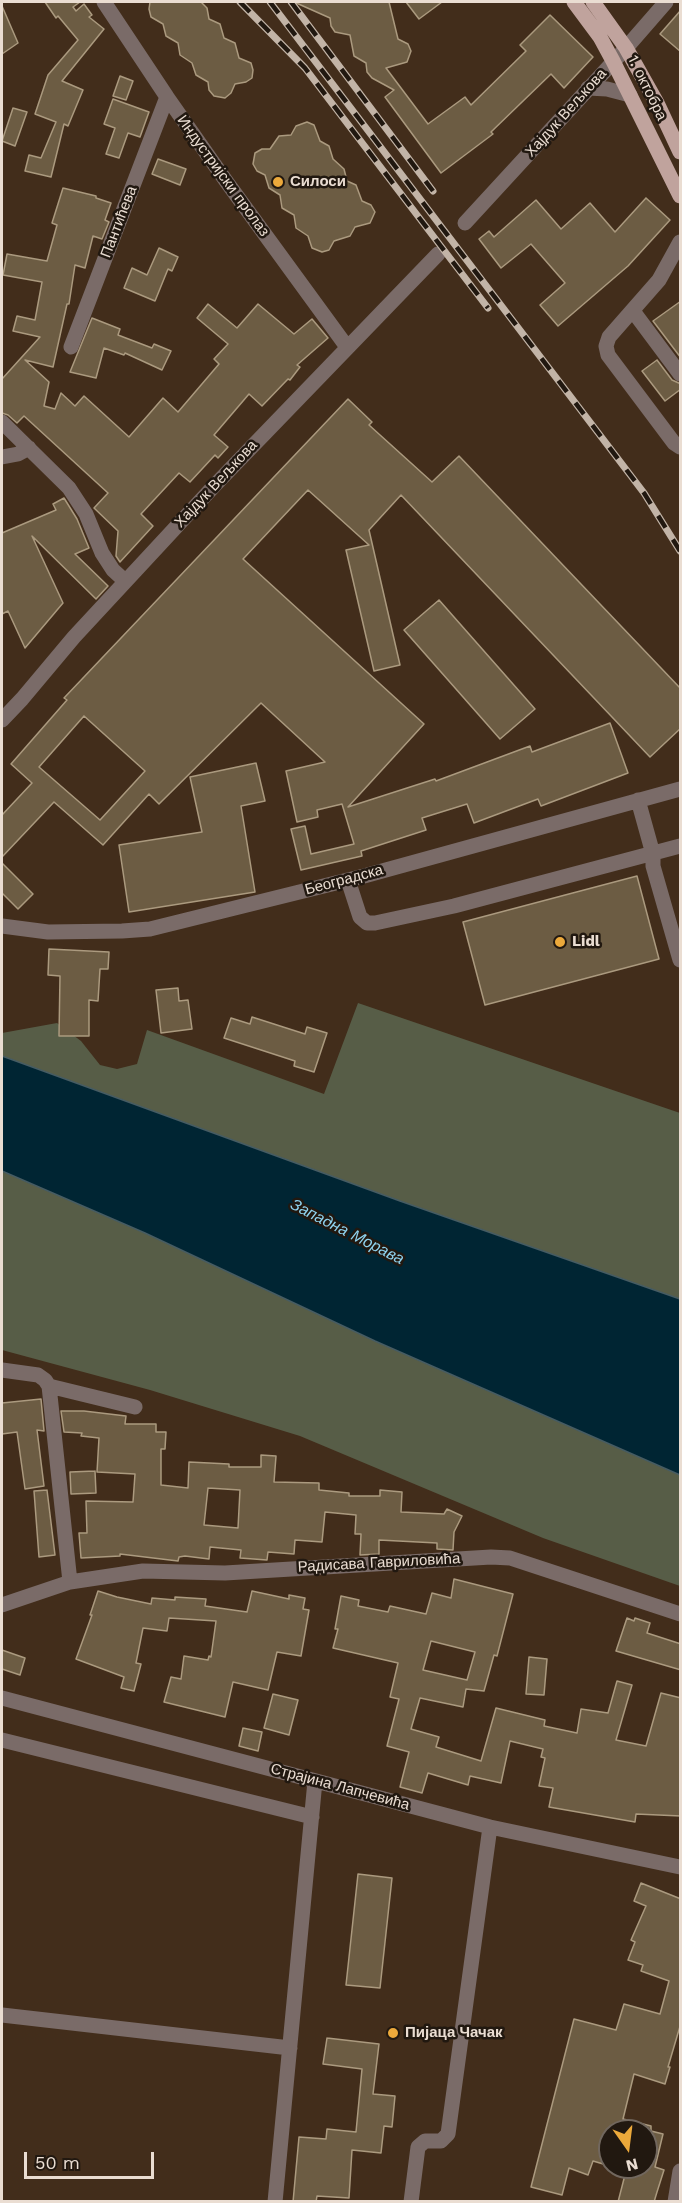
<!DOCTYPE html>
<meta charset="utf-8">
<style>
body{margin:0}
#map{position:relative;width:682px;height:2203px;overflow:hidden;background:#422d1b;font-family:"Work Sans",sans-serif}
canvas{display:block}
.frame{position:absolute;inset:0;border:3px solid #eaddd2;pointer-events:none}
.north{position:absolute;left:598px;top:2119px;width:60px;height:60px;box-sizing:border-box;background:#211810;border:2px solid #71675e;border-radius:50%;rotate:166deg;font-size:16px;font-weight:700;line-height:24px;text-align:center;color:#eaddd2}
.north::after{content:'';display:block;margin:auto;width:21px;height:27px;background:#eca93b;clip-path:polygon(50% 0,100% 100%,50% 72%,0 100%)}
.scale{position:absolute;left:24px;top:2152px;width:130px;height:27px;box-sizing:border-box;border:3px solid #eaddd2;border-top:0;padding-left:8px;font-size:18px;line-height:21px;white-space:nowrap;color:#eaddd2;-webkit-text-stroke:4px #211810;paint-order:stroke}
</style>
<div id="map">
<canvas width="682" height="2203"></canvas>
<div class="frame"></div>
<div class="north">N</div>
<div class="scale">50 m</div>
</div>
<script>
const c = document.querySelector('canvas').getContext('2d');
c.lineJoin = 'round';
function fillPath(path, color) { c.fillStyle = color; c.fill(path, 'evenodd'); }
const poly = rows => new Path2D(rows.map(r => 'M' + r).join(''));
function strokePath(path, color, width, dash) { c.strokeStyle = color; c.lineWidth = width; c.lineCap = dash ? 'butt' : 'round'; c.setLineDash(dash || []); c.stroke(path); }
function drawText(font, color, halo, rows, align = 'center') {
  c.font = font + ' "Work Sans",sans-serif'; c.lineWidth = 5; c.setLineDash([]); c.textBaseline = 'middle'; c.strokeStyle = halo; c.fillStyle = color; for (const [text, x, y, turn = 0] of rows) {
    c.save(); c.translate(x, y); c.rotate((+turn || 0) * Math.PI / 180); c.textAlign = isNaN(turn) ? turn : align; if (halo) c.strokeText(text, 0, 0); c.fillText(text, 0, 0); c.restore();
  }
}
fillPath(poly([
 [358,1003,680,1113,680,1299,400,1201,2,1056,2,1033,57,1023,81,1041,100,1065,117,1069,137,1064,147,1030,324,1094],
 [2,1171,145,1233,375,1341,680,1475,680,1586,543,1538,300,1436,150,1390,2,1350]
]), '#575d47');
const water = poly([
 [2,1056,400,1201,680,1299,680,1475,375,1341,145,1233,2,1171,2,1056]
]);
fillPath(water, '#002533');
strokePath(water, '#465c63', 1.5);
const building = poly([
 [45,2,80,2,73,7,76,11,84,4,92,15,89,17,104,29,62,81,83,90,68,126,64,124,51,177,25,171,29,155,41,158,56,122,35,114,48,75,78,40,58,16,56,18,45,2],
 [150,2,201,2,207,8,209,19,220,24,224,38,235,43,239,58,251,63,253,70,252,78,246,82,235,84,231,93,225,98,214,96,209,90,208,82,196,75,192,63,180,55,178,43,166,36,163,24,151,17,149,9,150,2],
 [294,2,389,2,398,39,408,44,411,51,407,62,386,68,428,124,465,97,471,105,526,51,520,45,550,15,593,57,564,88,551,74,491,132,493,134,441,173,385,97,394,90,372,78,367,72,366,63,354,56,350,35,335,32,331,26,330,18,294,2],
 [406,2,442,2,419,19,406,2],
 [2,6,18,43,2,54,2,6],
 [681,10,681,52,660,34,681,10],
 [120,76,133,81,126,100,113,96,120,76],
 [113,99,149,112,140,137,128,133,119,158,106,154,115,128,104,124,113,99],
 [13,108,27,112,15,146,2,141,13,108],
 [307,122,314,125,320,141,329,146,333,159,344,169,347,181,356,185,362,201,371,205,375,212,370,223,355,227,350,236,334,241,329,250,322,252,312,248,308,236,296,228,294,215,282,208,280,195,269,188,265,175,257,171,253,164,255,153,262,149,270,149,279,136,291,135,296,126,307,122],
 [158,159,186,169,180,185,152,174,158,159],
 [63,188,96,196,96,198,111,203,105,220,109,222,102,239,93,236,85,268,75,265,69,304,67,304,53,367,25,360,49,382,44,406,55,409,61,393,75,406,84,396,129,437,163,398,178,412,219,364,214,359,228,344,197,318,208,304,237,328,258,304,294,334,312,319,328,338,297,365,300,367,290,380,288,379,262,406,249,394,214,435,228,447,218,458,215,455,190,482,179,473,141,514,153,526,120,562,116,556,118,531,94,508,108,493,24,416,17,423,8,415,2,413,2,379,40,337,13,331,17,316,35,320,42,282,3,275,7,254,47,261,57,225,52,223,63,188],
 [646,198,670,220,628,266,558,326,540,305,565,283,531,244,501,268,479,239,489,231,494,237,536,200,561,229,590,203,615,232,646,198],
 [159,248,178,257,172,271,168,269,155,301,124,288,132,268,147,275,159,248],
 [681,301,681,358,653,321,681,301],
 [92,318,120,329,118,335,152,348,154,344,171,351,162,370,125,353,124,355,104,348,96,378,70,372,92,318],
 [657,360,672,380,681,384,681,389,665,401,642,371,657,360],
 [348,399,372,422,369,425,432,482,459,456,681,689,681,728,650,757,401,495,369,530,400,665,374,671,346,550,369,545,308,490,243,559,424,724,348,807,435,779,436,781,530,746,532,752,610,723,628,773,541,806,538,799,474,823,467,804,422,818,426,830,361,851,362,856,301,870,291,829,305,826,311,854,354,844,342,804,317,810,318,817,297,822,286,771,325,762,261,703,159,804,149,794,103,845,54,802,2,857,2,815,32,783,11,764,67,700,64,698,348,399],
 [84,716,145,771,100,820,39,767,84,716],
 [64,498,77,519,89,548,75,554,108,586,96,599,32,536,63,603,25,648,8,611,2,614,2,533,56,510,53,504,64,498],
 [439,600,535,709,500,739,404,630,439,600],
 [256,763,265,801,241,806,255,892,129,912,119,845,202,832,190,777,256,763],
 [2,863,33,894,18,909,2,893,2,863],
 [637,876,659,959,485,1005,463,922,637,876],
 [49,949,109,952,108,969,100,969,98,1001,89,1000,89,1036,59,1036,60,976,48,975,49,949],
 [178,988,179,1001,188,1000,192,1029,161,1033,156,990,178,988],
 [252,1017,305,1034,307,1027,327,1033,314,1072,294,1066,295,1061,224,1038,231,1018,250,1024,252,1017],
 [41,1399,44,1431,37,1430,44,1486,25,1489,17,1432,2,1434,2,1403,41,1399],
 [61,1411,84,1411,126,1416,125,1424,156,1424,156,1432,166,1432,165,1449,161,1449,161,1485,188,1488,189,1462,229,1464,229,1467,261,1467,261,1455,276,1456,274,1482,319,1483,319,1490,349,1493,349,1496,380,1496,380,1490,402,1492,401,1512,444,1514,447,1509,462,1516,454,1532,453,1550,437,1549,437,1543,379,1540,379,1554,360,1555,361,1534,355,1534,356,1515,325,1512,322,1542,295,1540,294,1554,268,1552,267,1560,240,1558,241,1550,210,1547,209,1559,185,1556,179,1557,178,1561,120,1554,120,1556,81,1558,79,1533,87,1533,86,1501,133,1502,135,1474,97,1472,99,1438,81,1436,82,1433,64,1432,61,1411],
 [208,1488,240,1490,238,1528,204,1525,208,1488],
 [95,1471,96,1493,71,1494,70,1472,95,1471],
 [47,1490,55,1555,39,1557,34,1491,47,1490],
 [454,1579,513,1594,497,1656,494,1655,484,1691,466,1689,463,1707,420,1698,411,1729,439,1737,436,1747,481,1761,496,1708,545,1720,544,1726,577,1733,581,1709,608,1713,617,1681,632,1685,616,1740,646,1746,661,1693,681,1698,681,1816,636,1814,635,1822,549,1807,553,1788,539,1786,545,1758,541,1757,543,1749,510,1741,501,1783,470,1776,468,1785,428,1773,422,1793,400,1787,409,1752,387,1746,399,1699,390,1697,398,1663,333,1648,338,1629,335,1629,341,1596,359,1600,358,1606,388,1612,390,1606,426,1614,432,1593,451,1598,454,1579],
 [431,1641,475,1652,467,1680,423,1670,431,1641],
 [98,1591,117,1597,151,1604,152,1598,175,1600,175,1597,206,1599,205,1606,247,1612,252,1591,289,1599,289,1595,305,1598,303,1609,309,1610,301,1656,277,1652,268,1690,233,1682,225,1717,164,1702,171,1677,181,1679,184,1656,208,1660,209,1656,211,1657,216,1621,169,1618,167,1631,143,1628,136,1663,141,1664,134,1691,121,1688,124,1677,76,1659,92,1615,90,1615,98,1591],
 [627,1618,634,1621,635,1618,650,1623,647,1633,681,1644,681,1670,616,1651,627,1618],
 [2,1650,25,1658,20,1675,2,1669,2,1650],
 [529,1657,547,1659,544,1695,526,1694,529,1657],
 [273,1694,298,1700,289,1735,264,1728,273,1694],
 [243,1728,262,1732,258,1751,239,1746,243,1728],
 [358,1874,392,1878,380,1988,346,1985,358,1874],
 [641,1883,681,1899,681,2023,668,2067,670,2067,665,2084,634,2074,623,2119,651,2126,651,2131,663,2134,655,2167,664,2170,657,2192,654,2202,618,2202,627,2167,646,2167,646,2131,610,2131,610,2166,593,2161,588,2175,569,2168,562,2195,531,2187,574,2019,616,2030,624,2004,660,2014,669,1981,641,1971,643,1965,628,1960,635,1942,631,1940,646,1906,634,1901,641,1883],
 [327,2038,379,2044,373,2094,395,2096,392,2127,384,2126,381,2153,352,2150,349,2198,317,2196,316,2202,293,2202,299,2137,326,2139,327,2129,356,2132,362,2069,323,2064,327,2038]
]);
fillPath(building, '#6c5c43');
strokePath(building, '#ab9a7f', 1.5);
strokePath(poly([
 [104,2,167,97,226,181,347,347],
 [588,88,607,89,630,95],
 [465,223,626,48,666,2],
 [680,242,659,280,609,337,606,346,608,355,674,443,680,447],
 [633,311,680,374],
 [71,347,167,97],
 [2,422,69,488,86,514,102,553,113,570,125,581],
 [2,457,18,454,29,448],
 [2,720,22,699,74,637,215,485,438,254],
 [638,800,653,854,653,866,680,960],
 [348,880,360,917,367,923,375,923,454,906,680,846],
 [2,926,48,932,122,931,150,929,364,876,680,789],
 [2,1370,38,1375,45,1380,49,1386,135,1407],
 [49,1386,70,1582],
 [2,1605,70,1582,143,1571,225,1573,491,1557,510,1558,680,1614],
 [2,1698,490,1827,680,1867],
 [2,1740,312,1817],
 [2,2015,290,2048],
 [275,2202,315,1781],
 [411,2202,418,2147,425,2141,441,2141,448,2134,490,1827],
 [675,2202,680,2171]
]), '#7a6b68', 15);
strokePath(poly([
 [574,2,600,37,613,61,680,196],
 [593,2,626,48,657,103,680,152]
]), '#c0a39d', 15);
const rail = poly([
 [240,2,305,68,488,308],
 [270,2,644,493,680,551],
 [291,2,433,191]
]);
strokePath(rail, '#c2b4a7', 7);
strokePath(rail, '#211810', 4.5, [14]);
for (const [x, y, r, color] of [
 [278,182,6,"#eca93b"],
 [560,942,6,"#eca93b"],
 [393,2033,6,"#eca93b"]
]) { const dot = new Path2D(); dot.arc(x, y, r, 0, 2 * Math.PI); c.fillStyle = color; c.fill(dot); strokePath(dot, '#211810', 2); }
drawText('15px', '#eaddd2', '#211810', [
 ["1. октобра",647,88,64],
 ["Хајдук Вељкова",566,113,-48],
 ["Индустријски пролаз",223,176,54],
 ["Пантићева",119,222,-69],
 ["Хајдук Вељкова",216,484,-47],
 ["Београдска",344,880,-15],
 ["Радисава Гавриловића",379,1563,-3],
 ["Страјина Лапчевића",340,1787,15]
]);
drawText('bold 15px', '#eaddd2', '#211810', [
 ["Силоси",290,182],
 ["Lidl",572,942],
 ["Пијаца Чачак",405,2033]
], 'left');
drawText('italic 16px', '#8fd3ef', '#211810', [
 ["Западна Морава",347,1232,27]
]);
</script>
